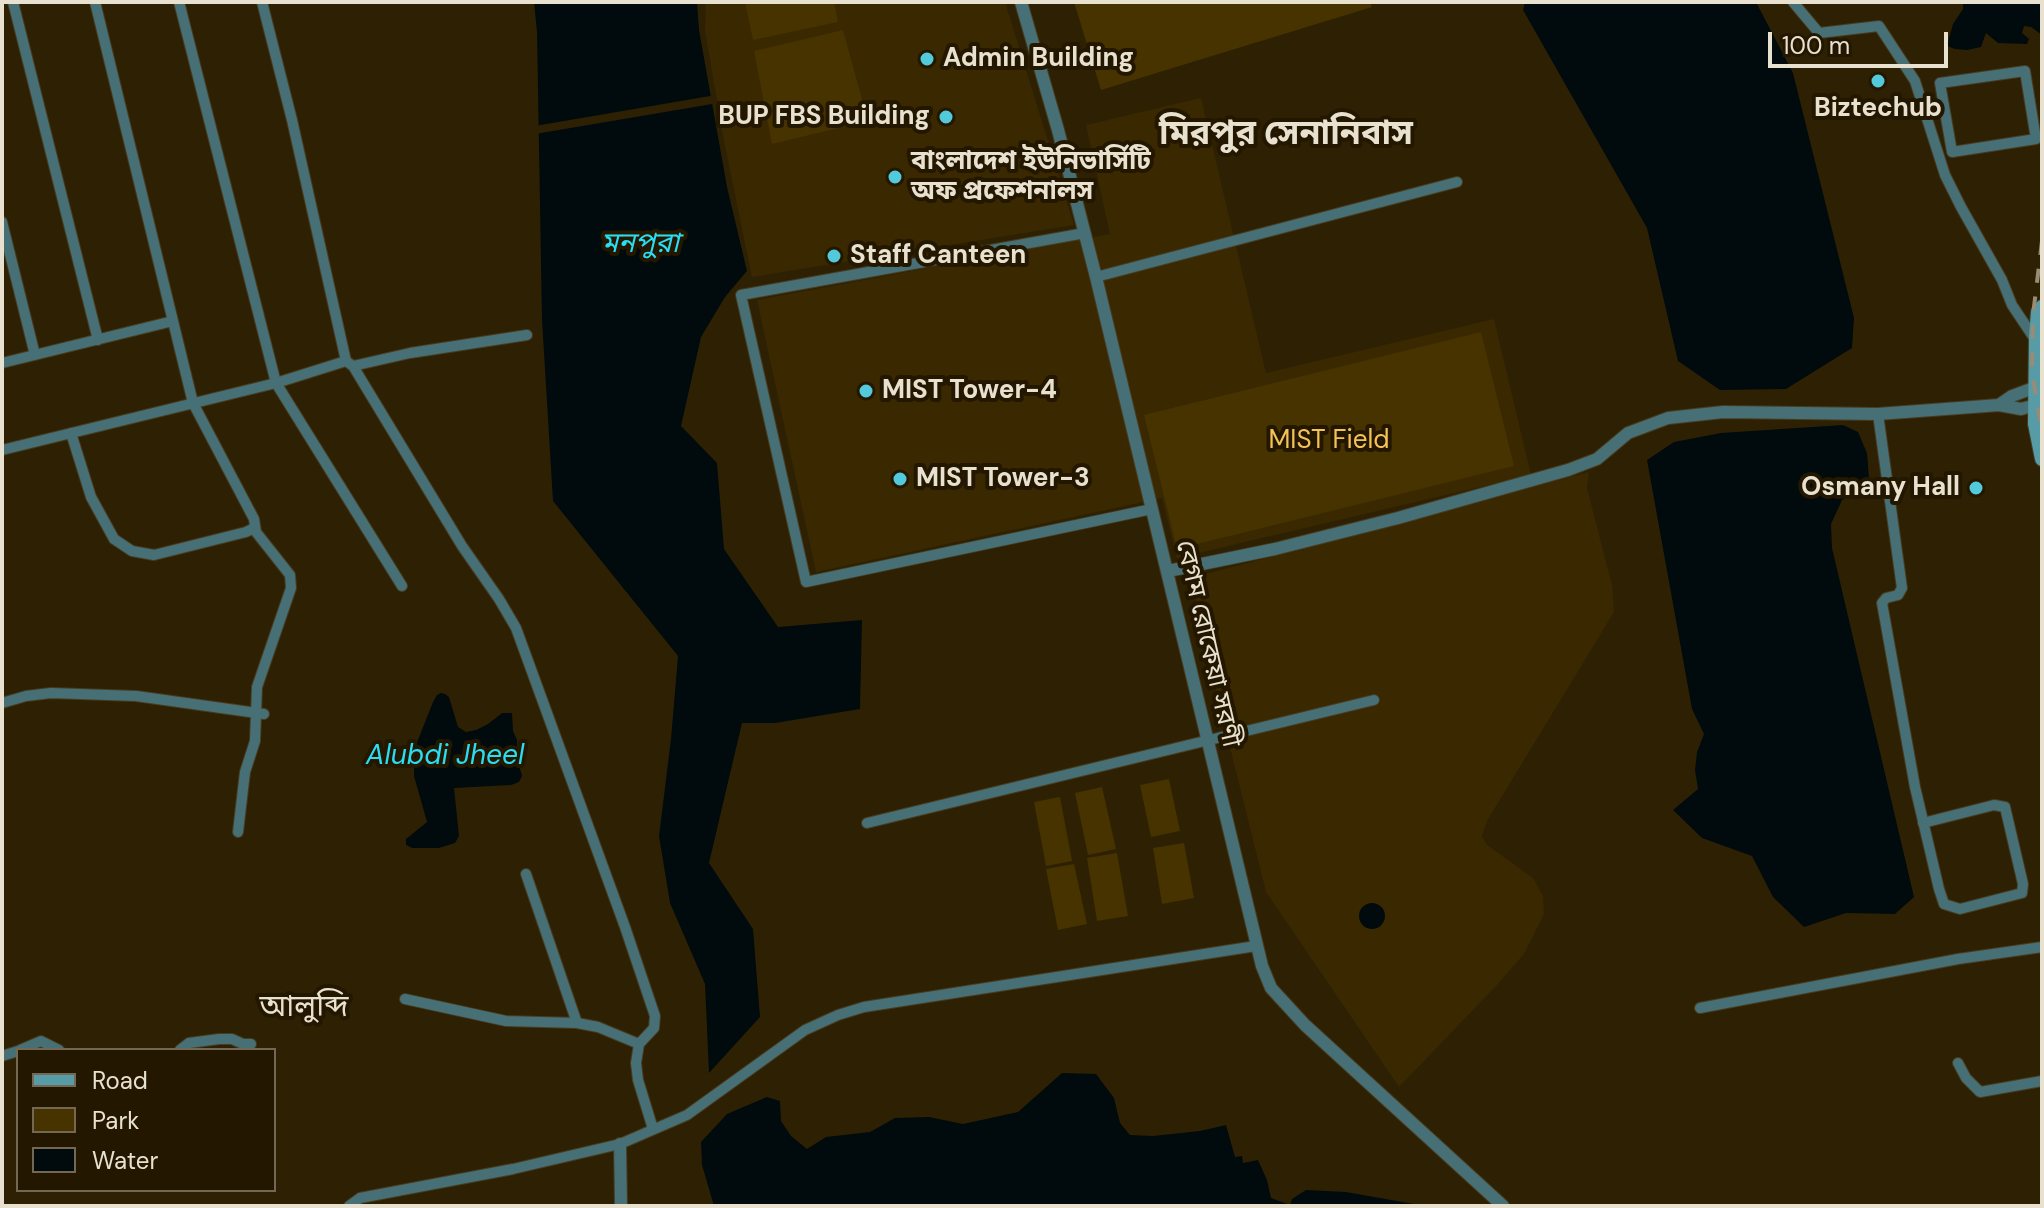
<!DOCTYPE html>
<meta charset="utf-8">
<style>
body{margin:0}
#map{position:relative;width:2044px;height:1208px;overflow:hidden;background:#2e2103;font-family:"DM Sans",sans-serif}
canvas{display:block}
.frame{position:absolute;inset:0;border:4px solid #e9e1d0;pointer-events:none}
.legend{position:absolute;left:16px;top:1048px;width:260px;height:144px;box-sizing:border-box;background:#241700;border:2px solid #736853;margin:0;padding:10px 14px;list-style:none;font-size:24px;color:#e9e1d0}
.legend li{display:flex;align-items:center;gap:16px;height:40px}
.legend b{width:40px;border:2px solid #736853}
.scale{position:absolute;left:1768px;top:32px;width:180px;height:36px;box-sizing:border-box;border:4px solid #e9e1d0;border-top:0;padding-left:10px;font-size:24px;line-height:28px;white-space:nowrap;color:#e9e1d0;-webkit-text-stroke:6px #241700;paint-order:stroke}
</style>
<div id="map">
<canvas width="2044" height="1208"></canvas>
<div class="frame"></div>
<ul class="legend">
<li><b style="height:10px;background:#569ba6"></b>Road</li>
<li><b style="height:22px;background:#473300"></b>Park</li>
<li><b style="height:22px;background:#010b0d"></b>Water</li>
</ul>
<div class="scale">100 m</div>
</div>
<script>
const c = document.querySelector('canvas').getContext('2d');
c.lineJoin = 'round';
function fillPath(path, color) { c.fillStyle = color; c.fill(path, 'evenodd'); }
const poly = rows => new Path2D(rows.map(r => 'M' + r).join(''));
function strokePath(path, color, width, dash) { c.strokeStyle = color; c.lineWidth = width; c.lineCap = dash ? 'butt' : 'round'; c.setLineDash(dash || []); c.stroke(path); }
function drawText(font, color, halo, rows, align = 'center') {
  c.font = font + ' "DM Sans","Noto Sans Bengali",sans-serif'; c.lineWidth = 8; c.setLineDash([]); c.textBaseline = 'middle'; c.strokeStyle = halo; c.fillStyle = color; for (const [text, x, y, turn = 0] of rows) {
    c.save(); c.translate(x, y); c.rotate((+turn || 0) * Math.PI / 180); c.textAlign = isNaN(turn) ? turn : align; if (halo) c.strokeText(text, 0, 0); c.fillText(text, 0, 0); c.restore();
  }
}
fillPath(poly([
 [706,2,1005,2,1074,225,752,277,723,136,705,30],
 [1201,98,1266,373,1494,319,1531,475,1177,558,1162,498,816,572,757,300,1110,234,1086,125],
 [1589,472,1587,488,1612,585,1614,612,1487,821,1482,836,1487,845,1533,878,1543,896,1544,914,1524,954,1497,985,1399,1087,1266,892,1218,699,1191,578]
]), '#392800');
fillPath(poly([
 [745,2,834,2,838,22,753,40],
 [1074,2,1370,2,1372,7,1101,90],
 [843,30,868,121,772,144,754,51],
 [1481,332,1514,466,1177,549,1144,415],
 [1169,779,1180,831,1151,837,1140,785],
 [1102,787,1116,849,1088,855,1075,793],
 [1060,797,1072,861,1046,866,1034,802],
 [1184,843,1194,898,1162,904,1153,848],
 [1117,853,1128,916,1097,921,1087,858],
 [1074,864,1087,924,1058,930,1046,869]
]), '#473300');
fillPath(poly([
 [534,2,697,2,699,30,727,187,747,271,725,297,701,337,681,426,717,463,724,549,778,627,862,620,860,709,775,723,742,723,709,863,753,929,760,1017,709,1073,705,984,670,903,659,836,671,739,678,656,553,501,542,320,537,32],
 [1525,2,1756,2,1793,73,1854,318,1852,348,1786,389,1720,390,1678,361,1647,228,1523,10],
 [1963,2,2042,2,2042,35,2031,27,2024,26,2022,33,2029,39,2027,44,1998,43,1986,33,1981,47,1967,50,1955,49,1947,46,1953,24,1963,9],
 [1843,425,1858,432,1867,453,1869,478,1842,500,1831,524,1832,548,1914,897,1895,914,1846,913,1804,927,1773,897,1752,856,1702,838,1673,810,1698,789,1695,770,1697,752,1704,734,1692,709,1647,460,1674,442,1721,433],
 [441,693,445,694,449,697,458,727,466,732,476,730,488,724,502,713,512,713,513,731,517,740,517,758,522,776,519,782,511,785,454,788,459,836,455,843,439,848,412,848,406,845,406,839,427,822,414,776,414,750,433,702,437,695],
 '1359 916a13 13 0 1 1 26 0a13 13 0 1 1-26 0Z',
 [1062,1073,1096,1074,1114,1098,1120,1123,1130,1135,1153,1136,1200,1131,1226,1125,1235,1157,1242,1156,1243,1163,1258,1160,1267,1180,1271,1198,1290,1205,1292,1199,1306,1190,1346,1192,1425,1206,714,1206,702,1165,701,1142,727,1114,767,1097,780,1101,781,1121,791,1136,807,1149,826,1137,870,1132,895,1118,929,1117,963,1124,1018,1112]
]), '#010b0d');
fillPath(poly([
 [716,95,718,103,535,134,535,126]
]), '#2e2103');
const minor = poly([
 [13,2,98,340],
 [95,2,193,403,254,519,256,532,290,575,291,588,257,687,255,741,245,772,238,832],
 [179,2,276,383,402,586],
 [262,2,292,120,346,361,353,366,462,546,499,599,516,628,625,927,655,1016,654,1028,639,1044,636,1063,638,1080,653,1129],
 [1793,2,1819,33,1879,26,1915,81,1945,175,1961,207,2002,280,2012,305,2036,341],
 [2025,71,2036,139,1952,152,1940,83,2025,71],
 [2,222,35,355],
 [1085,233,741,295,806,582,1152,509],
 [1096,277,1457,182],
 [2,363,173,321],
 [353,366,410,353,527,335],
 [1878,414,1902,588,1898,595,1886,598,1882,603,1915,787,1939,889,1944,904,1960,909,2022,893,2023,884,2005,807,1994,805,1923,823],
 [71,433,91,497,114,539,132,551,154,555,246,532,254,528],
 [2,450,276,383,346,361],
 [2,703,26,696,51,693,136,696,264,714],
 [867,823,1374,700],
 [526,874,577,1023],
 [405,999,506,1021,577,1023,598,1027,639,1044],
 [1700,1008,1958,959,2042,947],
 [20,1050,41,1041,59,1050],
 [180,1050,189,1043,219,1039,232,1039,243,1044,251,1044],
 [2,1056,18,1051],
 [1958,1063,1966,1078,1980,1092,2042,1081],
 [349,1206,360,1198,513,1169,620,1144,687,1115,805,1030,838,1015,864,1007,1256,946]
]);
const tertiary = poly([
 [1021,2,1058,130,1096,277,1262,966,1271,988,1305,1025,1503,1206],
 [1999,405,2012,396,2036,387],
 [1168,571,1275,549,1398,518,1568,470,1597,459,1628,433,1668,418,1723,412,1878,414,1999,405,2021,409,2036,405],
 [620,1144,621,1206]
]);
const secondary = poly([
 [2042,307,2038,312,2036,336,2035,424,2042,459]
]);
strokePath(minor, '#483c20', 12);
strokePath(tertiary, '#483c20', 14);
strokePath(secondary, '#483c20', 16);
strokePath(minor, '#467076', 10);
strokePath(tertiary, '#467076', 12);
strokePath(secondary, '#569ba6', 14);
strokePath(poly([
 [2042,241,2033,315,2032,373,2042,431]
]), '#978d76', 4, [14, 14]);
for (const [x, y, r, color] of [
 [927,59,8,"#53cadc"],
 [1878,81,8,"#53cadc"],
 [946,117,8,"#53cadc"],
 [895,177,8,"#53cadc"],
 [834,256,8,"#53cadc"],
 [866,391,8,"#53cadc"],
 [900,479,8,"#53cadc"],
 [1976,488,8,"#53cadc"]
]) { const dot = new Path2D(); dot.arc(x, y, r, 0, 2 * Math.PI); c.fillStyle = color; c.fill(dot); strokePath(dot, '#241700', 3); }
drawText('bold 26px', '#e9e1d0', '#241700', [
 ["Admin Building",943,59],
 ["Biztechub",1878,109,"center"],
 ["BUP FBS Building",930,117,"right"],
 ["বাংলাদেশ ইউনিভার্সিটি",911,162],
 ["অফ প্রফেশনালস",911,192],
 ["Staff Canteen",850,256],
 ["MIST Tower-4",882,391],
 ["MIST Tower-3",916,479],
 ["Osmany Hall",1960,488,"right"]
], 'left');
drawText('26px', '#f4c357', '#241700', [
 ["MIST Field",1329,441]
]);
drawText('26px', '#e9e1d0', '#241700', [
 ["বেগম রোকেয়া সরণী",1207,644,77]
]);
drawText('italic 28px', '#29ddf4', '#241700', [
 ["মনপুরা",640,245],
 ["Alubdi Jheel",445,757]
]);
drawText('30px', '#e9e1d0', '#241700', [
 ["আলুব্দি",304,1008]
]);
drawText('bold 34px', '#e9e1d0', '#241700', [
 ["মিরপুর সেনানিবাস",1286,135]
]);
</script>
